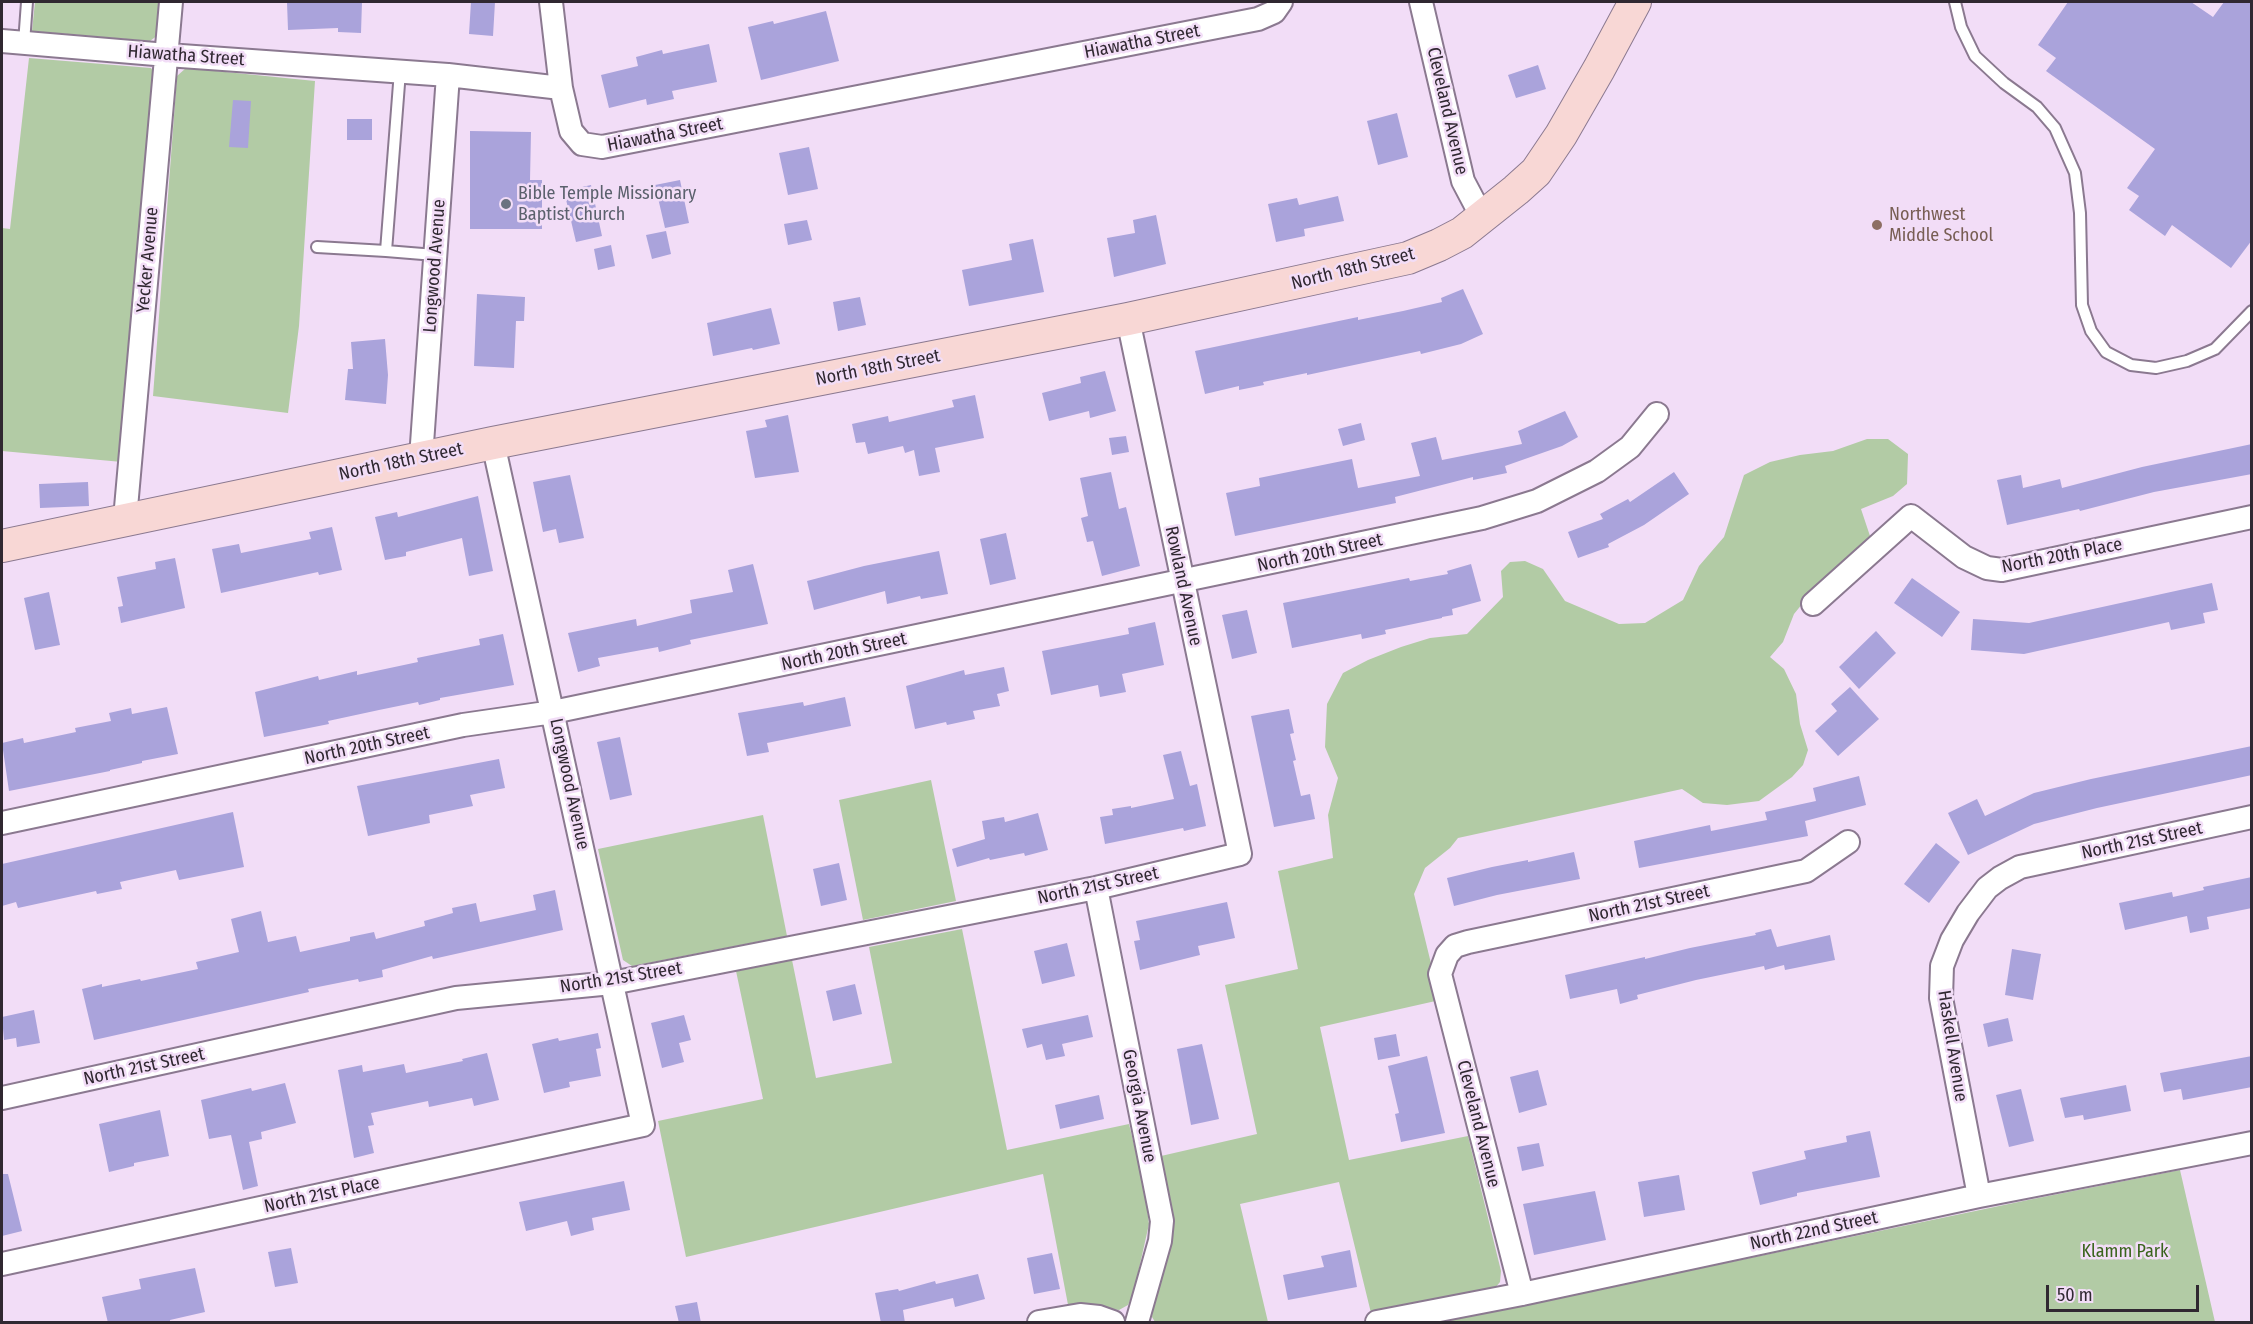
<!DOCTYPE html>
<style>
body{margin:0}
#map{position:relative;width:2253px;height:1324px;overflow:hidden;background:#f2ddf7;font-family:"Fira Sans Condensed",sans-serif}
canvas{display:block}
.frame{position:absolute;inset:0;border:3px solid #302831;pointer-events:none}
.scale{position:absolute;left:2046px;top:1285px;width:153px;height:27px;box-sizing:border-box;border:3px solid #302831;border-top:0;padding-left:8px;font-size:18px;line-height:21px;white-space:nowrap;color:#302831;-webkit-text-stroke:4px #f2ddf7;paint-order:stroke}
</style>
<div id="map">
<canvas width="2253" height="1324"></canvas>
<div class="frame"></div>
<div class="scale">50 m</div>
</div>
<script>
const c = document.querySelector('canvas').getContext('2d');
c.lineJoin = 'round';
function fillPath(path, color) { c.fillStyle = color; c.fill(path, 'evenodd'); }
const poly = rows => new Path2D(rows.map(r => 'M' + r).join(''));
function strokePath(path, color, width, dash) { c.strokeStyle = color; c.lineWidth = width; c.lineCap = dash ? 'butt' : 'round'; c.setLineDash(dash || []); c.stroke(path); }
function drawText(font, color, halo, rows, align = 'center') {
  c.font = font + ' "Fira Sans Condensed",sans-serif'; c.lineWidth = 5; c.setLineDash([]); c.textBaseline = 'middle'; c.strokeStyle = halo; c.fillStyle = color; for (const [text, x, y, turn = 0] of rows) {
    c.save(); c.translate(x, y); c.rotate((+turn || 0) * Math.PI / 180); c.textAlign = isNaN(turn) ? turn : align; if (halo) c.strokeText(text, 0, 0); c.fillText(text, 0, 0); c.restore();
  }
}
fillPath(poly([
 [35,2,161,2,158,35,150,41,32,31],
 [29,58,151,68,156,75,122,462,2,451,2,228,10,229],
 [186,68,315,81,299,326,288,413,153,396,177,76],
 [1867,439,1888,439,1908,454,1907,484,1893,496,1861,509,1871,539,1816,587,1794,614,1783,642,1770,657,1784,669,1796,694,1800,724,1808,750,1803,765,1792,777,1759,801,1727,805,1703,803,1682,789,1458,838,1450,848,1425,868,1414,894,1440,1000,1320,1027,1349,1160,1468,1136,1501,1271,1500,1282,1495,1288,1371,1313,1339,1182,1240,1204,1268,1322,1155,1322,1152,1317,1153,1305,1173,1235,1174,1218,1161,1156,1257,1134,1225,985,1298,969,1278,871,1333,858,1328,815,1338,778,1325,747,1327,704,1343,673,1368,660,1401,647,1430,638,1467,634,1503,597,1501,571,1510,562,1525,561,1543,569,1565,601,1619,624,1645,623,1683,600,1699,566,1724,537,1744,475,1770,462,1800,455,1833,451],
 [931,780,956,901,863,920,839,800],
 [763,815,787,936,632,966,623,960,598,849],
 [962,929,1007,1150,1129,1124,1144,1186,1149,1224,1134,1291,1128,1305,1119,1310,1105,1308,1069,1310,1043,1174,686,1257,658,1121,763,1099,736,971,792,960,816,1078,892,1063,869,947],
 [2180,1170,2215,1322,1443,1322,2028,1200]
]), '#b2cba5');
fillPath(poly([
 [287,2,362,2,361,33,338,32,338,28,288,30],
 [471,2,495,2,493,36,469,34],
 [2068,2,2191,2,2213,17,2224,2,2252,2,2252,240,2231,268,2172,225,2165,236,2129,210,2139,196,2127,188,2155,149,2046,71,2056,58,2038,45],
 [826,11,839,61,761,80,748,27,773,21,774,24],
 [709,44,717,82,672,91,674,99,647,105,646,99,609,108,601,75,638,66,636,57,662,50,663,54],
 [1538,65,1546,89,1516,98,1508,75],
 [233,100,251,101,248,148,229,147],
 [1397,113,1408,157,1378,165,1367,121],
 [347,119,372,119,372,140,347,140],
 [470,131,531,132,530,180,542,180,542,229,470,229],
 [809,147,818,189,788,195,779,153],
 [680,180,689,223,665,228,655,185],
 [591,185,602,236,576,242,564,191],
 [1338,196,1344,221,1304,229,1305,236,1276,242,1268,204,1297,198,1299,205],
 [1156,215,1166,264,1114,277,1107,238,1135,233,1133,220],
 [807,220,812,240,788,245,784,224],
 [666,231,671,254,652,259,646,235],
 [1033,239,1044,292,969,306,962,270,1012,260,1009,244],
 [611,245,615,266,598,270,594,249],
 [1463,289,1483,334,1461,344,1421,354,1420,351,1307,375,1307,373,1263,382,1264,385,1239,390,1239,386,1205,394,1195,351,1358,317,1358,320,1403,311,1442,302,1441,298],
 [477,294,525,297,524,321,516,321,514,368,474,366],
 [860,297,866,325,838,331,833,302],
 [771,308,780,344,753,350,752,348,713,356,707,323],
 [385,339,388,375,386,404,345,400,348,369,353,369,351,342],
 [1105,371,1116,411,1090,418,1089,411,1049,421,1042,393,1081,383,1080,377],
 [975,395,984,438,935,448,940,472,919,476,914,450,905,453,903,446,868,454,865,442,856,443,852,424,888,416,889,422,954,407,952,400],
 [1565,411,1578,437,1562,446,1505,466,1507,473,1473,480,1473,477,1395,497,1396,503,1235,536,1226,493,1260,486,1259,478,1352,459,1358,488,1420,476,1411,443,1436,437,1442,460,1522,444,1518,431],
 [788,415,799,472,755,478,746,431,767,427,765,420],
 [1361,423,1365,440,1343,446,1338,429],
 [1126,436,1129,452,1112,455,1109,438],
 [2252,444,2252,474,2154,492,2080,511,2079,509,2007,525,1997,480,2021,475,2023,488,2060,479,2062,488,2142,467],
 [1111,472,1119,509,1126,507,1140,566,1102,576,1093,541,1087,542,1081,518,1088,516,1080,478],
 [1674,472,1689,494,1644,525,1608,544,1609,547,1578,558,1568,532,1603,519,1600,514,1628,499,1630,502],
 [570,475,584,538,559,543,556,529,543,532,533,482],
 [88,482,89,506,40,508,39,484],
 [478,496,493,571,469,576,462,538,406,552,406,556,385,560,375,517,397,512,398,517],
 [332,527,342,570,319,575,318,572,221,593,212,549,239,544,241,553,311,539,309,532],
 [1006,533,1016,579,990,585,980,539],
 [939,551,948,594,921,599,920,596,887,604,885,591,814,610,807,581,864,566],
 [175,558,185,608,121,623,118,607,123,606,117,577,156,569,155,562],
 [753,564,768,624,690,640,691,644,659,652,658,647,598,658,600,666,578,672,568,633,636,619,637,626,692,613,690,600,733,592,728,570],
 [1471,564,1481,601,1452,609,1453,615,1442,617,1442,618,1385,630,1386,634,1362,639,1361,634,1292,648,1283,603,1409,578,1410,581,1448,574,1447,571],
 [1912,578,1960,612,1942,637,1894,603],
 [2212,583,2218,610,2203,613,2205,623,2171,630,2169,622,2024,654,1971,650,1973,619,2029,623],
 [49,592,60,645,35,650,24,598],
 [1247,610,1257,653,1232,659,1222,615],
 [1155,622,1164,665,1122,674,1126,692,1100,697,1098,685,1051,695,1042,651,1129,634,1128,628],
 [1876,631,1896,653,1859,689,1839,667],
 [503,634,514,685,440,698,440,700,419,705,418,702,379,710,328,721,329,724,264,737,255,692,318,676,319,680,357,671,357,675,418,662,417,658,480,645,479,639],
 [1004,667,1009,691,997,694,1000,706,973,711,975,719,947,725,946,722,915,729,906,686,964,670,965,675],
 [1850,687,1879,719,1838,756,1815,731,1837,711,1831,704],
 [845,697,851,726,767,743,769,752,747,756,738,713,803,702,804,706],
 [167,707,178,754,142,761,142,763,110,770,110,771,9,791,2,743,23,738,24,743,76,732,75,728,111,721,109,713,131,708,132,714],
 [1289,709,1294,733,1290,734,1296,760,1293,761,1301,796,1310,794,1315,819,1274,827,1251,716],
 [620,737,632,795,610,800,597,742],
 [2252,746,2252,775,2097,808,2034,824,1968,855,1948,813,1977,799,1985,816,2034,793,2091,779],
 [1181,751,1190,786,1197,784,1206,826,1184,831,1183,828,1105,844,1100,817,1113,815,1112,809,1131,806,1131,808,1174,799,1163,755],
 [499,759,505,788,470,795,473,806,429,815,430,823,368,836,357,786],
 [1859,776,1866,805,1805,821,1808,836,1639,868,1634,841,1710,825,1711,831,1767,820,1765,812,1816,801,1813,788],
 [233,812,244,867,179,880,176,870,120,882,122,889,97,894,96,891,18,908,16,902,2,906,2,864],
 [1038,813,1048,850,1025,856,1024,853,990,860,989,858,957,867,952,849,985,839,982,821,1004,817,1005,822],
 [1936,843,1960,862,1929,903,1904,884],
 [1574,852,1580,879,1497,895,1454,906,1447,878,1492,867,1528,860,1528,862],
 [839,863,847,900,821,906,813,869],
 [2252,877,2252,908,2207,917,2209,929,2190,933,2187,916,2125,930,2119,903,2172,892,2173,897,2204,890,2203,887],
 [555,890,563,930,433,959,432,956,382,970,383,977,359,982,358,979,308,989,309,992,94,1040,82,989,102,984,102,987,140,979,141,981,198,969,196,962,239,952,231,919,261,911,268,942,296,936,300,952,350,941,350,937,374,932,376,939,425,926,424,921,453,913,452,908,476,903,480,922,536,910,533,895],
 [1227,902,1235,938,1198,946,1200,955,1140,970,1134,941,1140,940,1136,921],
 [1771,929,1777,947,1830,935,1835,960,1785,970,1784,965,1765,970,1764,966,1696,980,1637,995,1638,999,1620,1004,1617,989,1570,999,1565,975,1645,957,1645,959,1690,948,1756,935,1755,933],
 [1067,943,1075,976,1042,984,1034,951],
 [2012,949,2041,954,2033,1000,2005,995],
 [855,984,862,1014,833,1021,826,991],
 [34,1010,40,1043,17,1047,16,1038,4,1040,2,1017],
 [684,1015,691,1040,679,1043,684,1062,662,1068,651,1023],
 [1088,1015,1093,1037,1062,1044,1065,1056,1046,1060,1042,1044,1027,1048,1022,1029],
 [2008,1018,2013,1041,1988,1047,1983,1024],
 [598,1033,601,1048,596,1049,601,1076,569,1082,570,1087,544,1093,532,1044,558,1038,559,1041],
 [1396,1034,1400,1056,1378,1060,1374,1038],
 [1202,1044,1219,1119,1191,1125,1177,1049],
 [487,1053,499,1100,474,1106,472,1098,429,1107,428,1101,371,1113,374,1125,368,1126,374,1153,354,1158,338,1070,362,1065,363,1072,404,1064,406,1073,463,1061,462,1059],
 [1427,1056,1445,1133,1401,1142,1395,1114,1399,1113,1388,1066],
 [2252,1056,2252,1087,2183,1100,2181,1089,2164,1092,2160,1073],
 [1538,1070,1547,1105,1519,1113,1510,1077],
 [285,1083,296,1123,261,1132,262,1139,249,1142,258,1186,243,1190,231,1135,209,1139,201,1100,251,1088,252,1091],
 [2126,1085,2131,1111,2084,1120,2083,1115,2065,1118,2060,1098],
 [2021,1089,2034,1141,2009,1147,1996,1095],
 [1099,1095,1104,1119,1060,1129,1055,1105],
 [160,1110,169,1156,134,1163,134,1166,109,1172,99,1124],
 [1870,1131,1880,1177,1797,1193,1797,1196,1760,1205,1752,1172,1806,1159,1804,1151,1847,1142,1846,1136],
 [1539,1143,1544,1166,1522,1171,1517,1147],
 [2,1174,8,1174,22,1231,2,1236],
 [1679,1175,1685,1210,1644,1217,1638,1182],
 [624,1181,630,1210,592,1218,594,1230,571,1236,567,1221,526,1231,519,1202],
 [1595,1191,1606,1240,1534,1255,1523,1204],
 [291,1248,298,1283,275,1287,268,1252],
 [1350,1250,1357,1287,1288,1300,1283,1275,1324,1267,1321,1256],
 [1052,1253,1060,1289,1034,1294,1027,1258],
 [195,1268,205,1312,170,1320,170,1323,108,1323,102,1297,141,1289,139,1279],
 [978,1274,985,1299,955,1307,953,1298,903,1310,905,1323,881,1323,875,1293,898,1289,899,1291,935,1281,936,1284],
 [697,1302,701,1323,679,1323,675,1306]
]), '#aaa3db');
const service = poly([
 [1955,2,1961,27,1975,56,2004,83,2037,107,2055,128,2075,173,2080,213,2082,305,2091,331,2106,352,2131,365,2156,368,2187,361,2215,349,2252,311],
 [24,43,27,2],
 [400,71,386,251,435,255],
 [317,247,386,251]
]);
const minor = poly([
 [551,2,561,88,571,131,582,144,602,147,1258,19,1274,12,1281,2],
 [1421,2,1463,181,1482,217],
 [2,41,167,55,448,75,561,88],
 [421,458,448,75],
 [125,519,171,2],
 [1813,604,1911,516,1964,557,1987,568,2002,570,2252,517],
 [2,823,463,725,553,712,1482,518,1537,501,1597,471,1630,447,1657,414],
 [1096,888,1162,1221,1160,1241,1137,1322],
 [2,1098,456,998,612,983,1096,888,1240,854,1128,319],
 [1979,1196,1941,998,1942,966,1952,940,1968,913,1987,888,2000,878,2020,867,2252,817],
 [2,1264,643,1125,493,443],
 [1522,1294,1440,974,1447,955,1455,946,1468,942,1806,871,1848,842],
 [1039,1322,1080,1315,1099,1317,1113,1322],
 [1377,1322,1522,1294,1979,1196,2252,1143]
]);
const secondary = poly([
 [2,546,493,443,1128,319,1408,258,1439,245,1462,233,1516,190,1536,172,1561,135,1599,69,1635,2]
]);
strokePath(service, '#8b7990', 14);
strokePath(minor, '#8b7990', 26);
strokePath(secondary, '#8b7990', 34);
strokePath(service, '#fff', 10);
strokePath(minor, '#fff', 22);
strokePath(secondary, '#f8d7d5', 32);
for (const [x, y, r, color] of [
 [506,204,6,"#6b7280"],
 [1877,225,6,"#8d6e63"]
]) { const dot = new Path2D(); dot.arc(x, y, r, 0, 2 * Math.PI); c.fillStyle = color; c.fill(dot); strokePath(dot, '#f2ddf7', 2); }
drawText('18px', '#302831', '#f2ddf7', [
 ["Hiawatha Street",1142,42,-11],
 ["Hiawatha Street",186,56,4],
 ["Cleveland Avenue",1447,111,77],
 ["Hiawatha Street",665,135,-11],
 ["Yecker Avenue",148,260,-85],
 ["Longwood Avenue",435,266,-86],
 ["North 18th Street",1353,269,-14],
 ["North 18th Street",878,368,-11],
 ["North 18th Street",401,462,-12],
 ["North 20th Street",1320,553,-12],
 ["North 20th Place",2062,556,-11],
 ["Rowland Avenue",1183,586,78],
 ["North 20th Street",844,652,-12],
 ["North 20th Street",367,746,-12],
 ["Longwood Avenue",569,784,78],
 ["North 21st Street",2142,841,-12],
 ["North 21st Street",1098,886,-12],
 ["North 21st Street",1649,904,-12],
 ["North 21st Street",621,978,-9],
 ["Haskell Avenue",1952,1046,81],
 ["North 21st Street",144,1067,-12],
 ["Georgia Avenue",1139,1106,79],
 ["Cleveland Avenue",1478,1124,76],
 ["North 21st Place",322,1195,-12],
 ["North 22nd Street",1814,1231,-12]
]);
drawText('18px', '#5b616d', '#f2ddf7', [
 ["Bible Temple Missionary",518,194],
 ["Baptist Church",518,215]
], 'left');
drawText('18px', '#785e54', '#f2ddf7', [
 ["Northwest",1889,215],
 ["Middle School",1889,236]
], 'left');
drawText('18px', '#3a641d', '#f2ddf7', [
 ["Klamm Park",2125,1252]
]);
</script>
